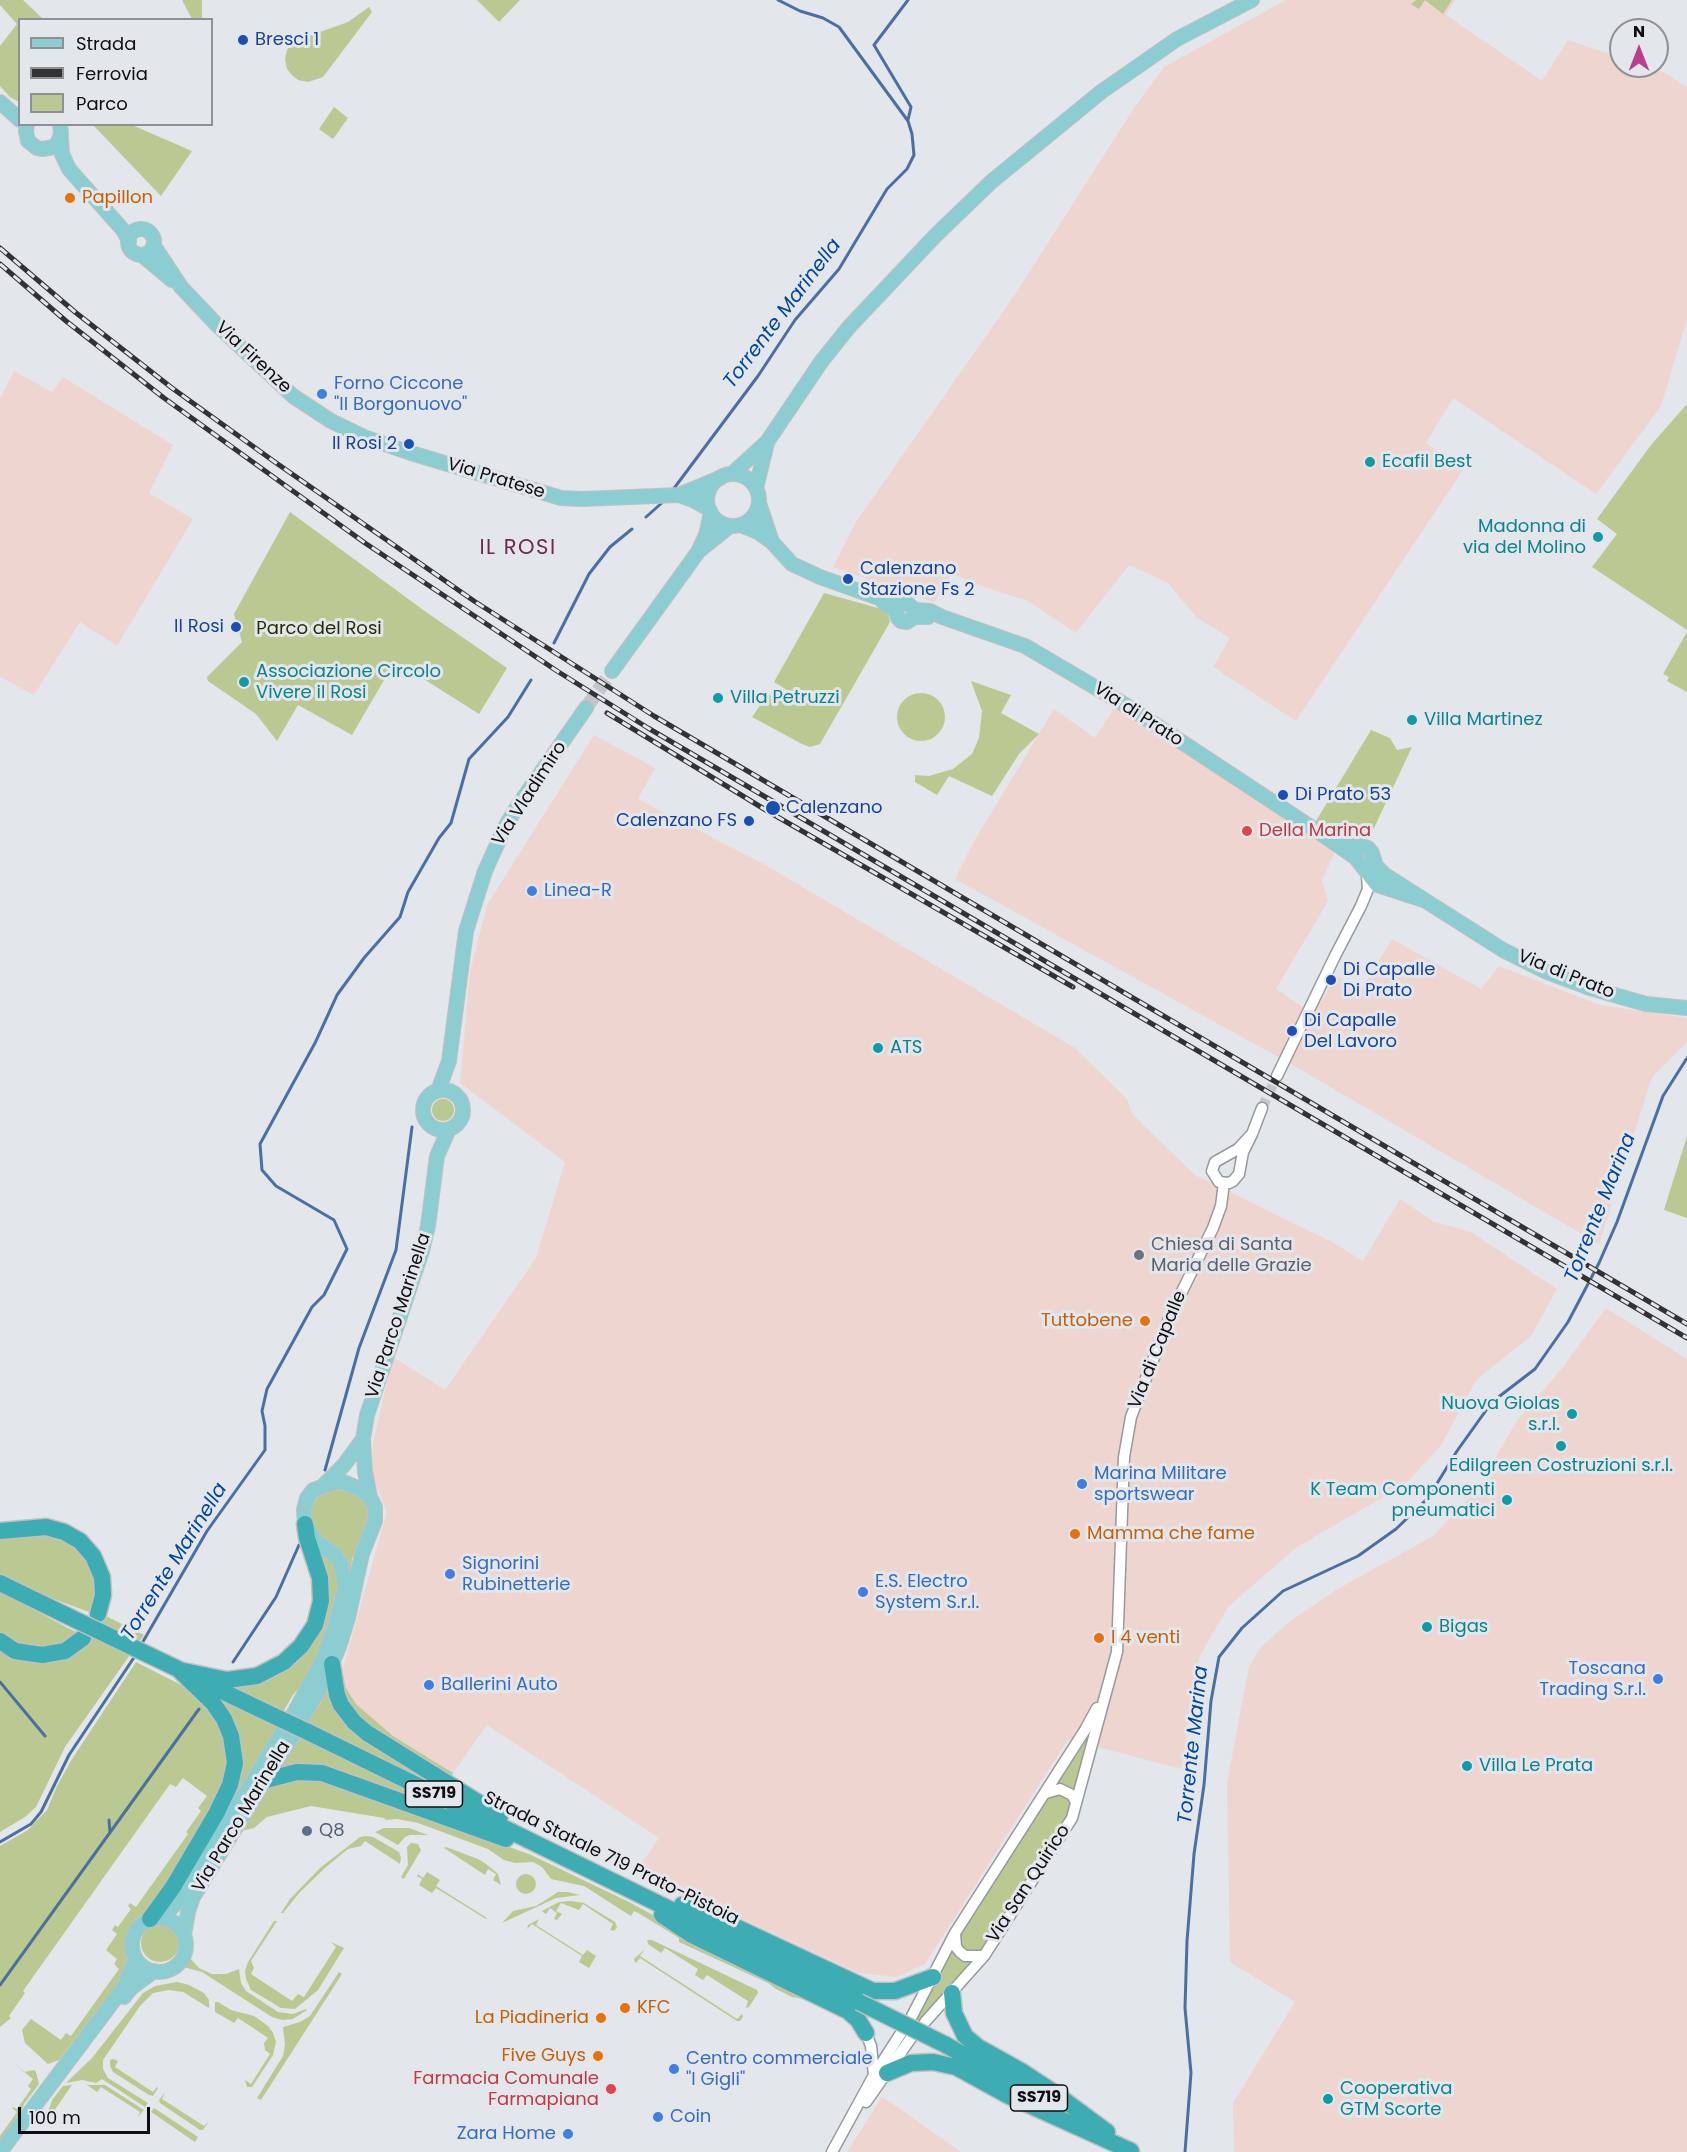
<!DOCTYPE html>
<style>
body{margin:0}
#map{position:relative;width:1687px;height:2152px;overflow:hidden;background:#e3e6ea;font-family:Poppins,sans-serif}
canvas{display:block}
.legend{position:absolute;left:18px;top:18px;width:195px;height:108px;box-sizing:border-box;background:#e3e6ea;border:2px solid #8e9093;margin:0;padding:8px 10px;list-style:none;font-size:18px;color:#0f0f11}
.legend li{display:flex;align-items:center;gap:12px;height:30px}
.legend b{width:30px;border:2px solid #8e9093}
.north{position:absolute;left:1609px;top:18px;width:60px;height:60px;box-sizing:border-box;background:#e3e6ea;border:2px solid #8e9093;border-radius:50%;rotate:0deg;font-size:16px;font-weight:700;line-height:24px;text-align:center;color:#0f0f11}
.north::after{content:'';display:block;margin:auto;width:21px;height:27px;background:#bb3e8d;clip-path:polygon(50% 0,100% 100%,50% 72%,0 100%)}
.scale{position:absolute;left:18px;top:2107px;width:132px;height:27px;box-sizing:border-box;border:3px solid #0f0f11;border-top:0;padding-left:8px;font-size:18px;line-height:21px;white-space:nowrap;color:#0f0f11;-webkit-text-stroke:4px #e3e6ea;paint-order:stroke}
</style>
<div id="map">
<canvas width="1687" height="2152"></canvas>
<ul class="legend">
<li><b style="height:8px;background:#8bcdd1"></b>Strada</li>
<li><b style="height:8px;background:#323234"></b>Ferrovia</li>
<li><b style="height:16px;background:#bac991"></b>Parco</li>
</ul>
<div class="north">N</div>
<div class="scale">100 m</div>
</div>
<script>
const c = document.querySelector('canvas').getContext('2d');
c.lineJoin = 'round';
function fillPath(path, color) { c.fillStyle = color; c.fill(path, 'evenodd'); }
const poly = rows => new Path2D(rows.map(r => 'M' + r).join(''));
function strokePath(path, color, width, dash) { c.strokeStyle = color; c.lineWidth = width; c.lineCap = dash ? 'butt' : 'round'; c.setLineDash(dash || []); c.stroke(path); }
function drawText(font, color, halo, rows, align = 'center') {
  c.font = font + ' Poppins,sans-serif'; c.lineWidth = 6; c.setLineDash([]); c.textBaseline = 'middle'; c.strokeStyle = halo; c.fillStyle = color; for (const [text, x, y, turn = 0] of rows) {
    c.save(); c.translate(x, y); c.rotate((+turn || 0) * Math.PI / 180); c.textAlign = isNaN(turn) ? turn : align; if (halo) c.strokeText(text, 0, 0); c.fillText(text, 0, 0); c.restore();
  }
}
fillPath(poly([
 [1286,0,1455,0,1446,15,1542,81,1568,40,1621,58,1621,66,1646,66,1663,72,1687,87,1687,319,1661,406,1596,494,1453,398,1426,443,1463,470,1296,721,1213,667,1230,638,1196,617,1168,583,1129,565,1076,633,1028,601,984,587,952,574,934,602,833,567,856,522,1014,296,1136,105,1164,67],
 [14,371,52,392,63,377,173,445,149,493,193,519,117,646,80,622,34,695,0,677,0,399],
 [1115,707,1335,852,1322,880,1328,901,1276,989,1313,1014,1337,976,1361,990,1392,939,1481,989,1499,966,1600,1005,1687,1018,1687,1042,1652,1077,1599,1244,1291,1064,955,879,973,843,1054,709,1095,738],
 [594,735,655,768,638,799,767,866,1075,1048,1127,1099,1132,1114,1195,1175,1334,1243,1363,1261,1400,1199,1434,1222,1471,1232,1557,1289,1531,1336,1477,1379,1440,1447,1404,1485,1297,1547,1228,1607,1200,1656,1181,1769,1068,1739,925,1964,897,1977,859,1973,637,1870,659,1838,487,1725,453,1773,393,1736,378,1724,356,1704,347,1691,338,1671,343,1668,387,1512,372,1476,373,1443,393,1357,445,1390,536,1258,565,1162,460,1083,470,972,487,905],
 [1606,1308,1687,1359,1687,2152,1234,2152,1233,2103,1295,2002,1230,1962,1227,1783,1249,1666,1261,1647,1290,1621,1336,1590,1433,1536,1480,1486,1516,1422,1564,1366],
 [882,2097,896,2106,961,2152,847,2152]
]), '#efd5d0');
fillPath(poly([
 [0,0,23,0,43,19,20,20,19,102,10,97,0,86,0,46,17,24,0,5],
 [182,0,202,0,202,19,192,19],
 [477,0,520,0,499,22],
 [1416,0,1452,0,1443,14,1425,0,1419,9,1411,4],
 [369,7,372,12,323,77,308,82,298,80,292,75,287,69,285,59,287,50,292,42,348,22],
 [334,107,348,118,333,139,319,129],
 [93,125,132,125,192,151,161,196],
 [1687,404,1687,630,1592,567,1617,534,1597,519,1651,445],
 [290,512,426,612,507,668,479,714,400,664,394,663,352,735,298,705,277,741,256,714,208,681,207,677,242,642,234,614],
 [824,593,878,608,888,613,890,622,820,744,810,747,802,744,752,717,768,694,781,701,787,690,774,682],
 [1687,632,1687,692,1667,681,1669,677,1663,674],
 [971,681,1011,695,1001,713,1039,734,1019,754,992,796,949,776,937,795,915,782,915,775,929,776,953,769,972,754,979,738,982,711],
 '897 717a24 24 0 1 1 48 0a24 24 0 1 1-48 0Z',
 [1371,730,1390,738,1397,750,1412,747,1374,828,1360,837,1351,837,1339,834,1316,821],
 '432 1110a11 11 0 1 1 22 0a11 11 0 1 1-22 0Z',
 [1687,1136,1687,1218,1664,1210],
 [344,1488,363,1498,369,1512,367,1525,352,1559,350,1580,320,1538,309,1518,311,1507,316,1498,327,1490],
 [32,1532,72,1541,96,1573,94,1614,38,1593,0,1575,0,1535],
 [317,1549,334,1562,340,1588,319,1656,304,1682,293,1695,283,1712,234,1689,231,1685,312,1642],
 [0,1591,64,1626,80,1634,57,1648,20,1647,0,1636],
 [104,1615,144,1635,65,1747,36,1807,25,1817,0,1832,0,1648,8,1652,87,1641,97,1629],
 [136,1662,193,1691,211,1707,229,1746,228,1779,150,1910,138,1917,128,1929,126,1942,127,1960,123,1977,105,2005,91,2018,59,2060,48,2064,25,2043,22,2030,31,2019,61,2040,66,2033,71,2036,119,1969,114,1964,117,1959,106,1950,117,1934,112,1930,115,1925,118,1927,131,1909,128,1906,130,1903,136,1907,188,1834,186,1832,201,1811,198,1808,207,1796,183,1778,176,1787,170,1784,23,1991,25,1993,9,2016,11,2018,0,2027,0,1846,28,1830,47,1810,57,1786,72,1759],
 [341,1680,356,1704,393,1736,453,1773,451,1778,375,1733,350,1711],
 [328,1683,332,1696,468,1802,307,1723,321,1703,321,1697],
 [221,1699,278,1727,223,1818,234,1786,219,1701],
 [1090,1733,1075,1795,1054,1785],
 [297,1736,462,1816,279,1770],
 [312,1774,531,1855,629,1902,809,2000,792,1997,776,1989,768,1983,679,1942,679,1938,640,1914,634,1911,631,1916,584,1886,551,1879,542,1867,533,1862,515,1863,504,1860,488,1849,418,1823,397,1819,386,1820,384,1818,311,1806,267,1817,254,1828,241,1831,265,1792,271,1787],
 [1060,1793,1068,1798,1071,1802,1071,1812,984,1948,977,1953,968,1953,961,1947,959,1934,1047,1798],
 [384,1828,409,1828,428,1835,410,1835,405,1837,398,1845,375,1832],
 [366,1836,373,1837,399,1852,401,1858,400,1864,365,1841,361,1846,348,1849,326,1867,300,1892,283,1913,281,1913,290,1899,320,1868,360,1837],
 [411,1843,418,1844,421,1850,404,1879,401,1877,408,1865,407,1847],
 [446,1847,478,1859,486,1864,498,1874,501,1885,493,1880,496,1874,488,1869,485,1875,444,1848],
 [427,1872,440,1880,436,1886,487,1918,486,1919,436,1888,432,1893,419,1885,422,1879,417,1876,418,1874,423,1878],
 '516 1884a10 10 0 1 1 20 0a10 10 0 1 1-20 0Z',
 [558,1892,568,1892,580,1895,556,1898,502,1923,513,1911,536,1906],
 [571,1901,584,1903,615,1922,617,1927,614,1931,610,1930,613,1924,583,1904,579,1910,561,1903,556,1911,562,1914,557,1920,554,1919,557,1913,550,1908,546,1914,542,1911,559,1902],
 [539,1919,536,1925,583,1955,587,1950,596,1956,589,1968,579,1962,582,1956,532,1924,527,1929,528,1925],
 [274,1921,277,1921,251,1961,254,1968,251,1974,292,2001,298,1994,304,1997,336,1947,331,1942,344,1948,318,1990,295,2009,281,2008,251,1990,246,1979,245,1971,248,1962],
 '141 1943a19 19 0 1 1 38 0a19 19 0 1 1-38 0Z',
 [647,1940,652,1940,757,1990,758,1993,749,2007,746,2008,748,2001,707,1975,703,1980,695,1975,698,1969,665,1948,661,1953,648,1944],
 [952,1945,976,1960,906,2039,904,2038],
 [644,1950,640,1956,737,2019,742,2014,743,2017,740,2021,737,2021,640,1958,636,1963,635,1962,634,1959],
 [189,1957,199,1968,212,1974,226,1974,239,1969,241,1983,246,1991,278,2012,293,2014,306,2009,307,2010,293,2019,282,2020,272,2017,202,1972,183,1967],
 [339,1972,342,1974,261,2100,257,2098,283,2056,285,2045,283,2027,300,2022,310,2016],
 [177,1982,189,1985,204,1993,209,2000,209,2008,183,1992,169,1990,153,1993,140,2006,103,2060,103,2069,108,2078,148,2103,145,2107,102,2079,96,2083,82,2080,66,2083,92,2058,143,1993,155,1986],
 [215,2002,218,2002,231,2010,254,2016,268,2026,273,2033,276,2042,273,2055,252,2087,247,2087,245,2080,251,2084,270,2054,265,2050,264,2043,268,2038,238,2018,234,2023,215,2012],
 [113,2059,118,2061,115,2067,153,2092,157,2087,158,2088,153,2096,149,2095,113,2072,110,2066,110,2060],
 [15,2064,24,2072,34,2070,36,2072,39,2084,24,2104,19,2117,0,2144,0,2136,17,2112,12,2108,13,2107,17,2109,31,2089,28,2086,33,2079],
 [72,2085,49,2118,46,2119,52,2100,63,2086],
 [87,2085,105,2085,144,2110,137,2118,140,2112,101,2087,97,2092],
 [165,2092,162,2099,204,2126,209,2121,203,2130,200,2130,160,2103,159,2100],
 [154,2108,198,2137,195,2142,151,2112]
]), '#bac991');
strokePath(poly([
 [908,0,874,45,911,107,908,120],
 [672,491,758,376,795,320,839,269,887,189,907,169,914,155,912,134,908,121,839,27,823,18,800,11,778,0],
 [646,517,664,501],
 [554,643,589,574,610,547,632,529],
 [325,1470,359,1348,396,1250,412,1127],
 [141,1645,207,1531,265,1450,265,1426,262,1411,267,1389,312,1307,324,1295,347,1249,334,1220,276,1186,262,1170,260,1144,315,1043,337,995,364,958,400,917,408,892,439,838,451,823,469,759,508,717,531,680],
 [233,1662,276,1597,299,1545],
 [0,1682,45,1736],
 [109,1820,110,1833],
 [0,1842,31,1824,41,1812,69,1755,135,1656],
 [0,1985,199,1709],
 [1185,2152,1191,2073,1185,2008,1187,1941,1194,1854,1204,1785,1211,1701,1219,1657,1242,1628,1283,1591,1358,1556,1396,1529,1428,1498,1457,1451,1492,1402,1535,1369,1568,1322,1599,1263,1617,1222,1663,1096,1687,1058]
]), '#4c6fa1', 3);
strokePath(poly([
 [1262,1108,1277,1076]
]), '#c3c6c9', 10, [10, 5]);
strokePath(poly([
 [586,708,612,671]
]), '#c3c6c9', 14, [14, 7]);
const minor = poly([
 [1277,1076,1335,956,1361,906,1368,889,1367,876],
 [1252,1134,1238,1149,1215,1162,1212,1171,1219,1182,1229,1183,1233,1181,1239,1174,1243,1152,1252,1134,1262,1108],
 [1046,1793,1060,1789,1072,1795,1076,1802],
 [955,1934,956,1947,960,1952,965,1956,984,1956],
 [912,2016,955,1933,1085,1730,1097,1708],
 [925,2022,984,1956,1072,1818,1117,1652,1124,1457,1131,1417,1170,1316,1213,1228,1221,1206,1224,1183],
 [866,2033,871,2046,874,2075],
 [866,2102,911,2038],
 [832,2152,874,2075,901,2033]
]);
const major = poly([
 [0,102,20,120],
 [27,124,26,131,28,141,37,148,42,149,54,147,58,142,61,134,60,124],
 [61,137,62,154,69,169,123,230,129,241],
 '128 242a13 13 0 1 1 26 0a13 13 0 1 1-26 0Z',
 [154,246,181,287,218,326,293,396,331,421,364,437,411,453,561,498,582,499,679,495,720,478],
 [142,255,172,280],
 [732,474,767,442,821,362,849,327,935,236,991,182,1101,92,1177,39,1252,0],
 '707 500a26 26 0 1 1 52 0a26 26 0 1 1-52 0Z',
 [756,488,767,443],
 [679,495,693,500,709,509],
 [759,503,772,542],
 [741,525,758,532,772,542,792,564,820,577,876,597,908,604,915,610,930,611,942,617,1025,646,1127,706,1323,835,1356,858,1377,885,1423,900],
 [700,550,730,526],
 [883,602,896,611,898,618,901,621,907,622,914,617,928,617],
 [612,671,698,552,706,535,711,513],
 [1341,842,1358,848,1362,846,1368,848,1372,853,1376,866,1385,875,1503,950,1547,972,1590,988,1646,1004,1687,1008],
 '423 1110a20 20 0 1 1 40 0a20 20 0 1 1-40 0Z',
 [438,1091,449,1061,466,931,485,871,505,827,517,807,586,708],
 [324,1485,344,1465,363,1439],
 [370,1497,365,1472,363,1439,367,1415,422,1251,428,1226,437,1156,449,1129],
 [293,1715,323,1659,335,1627,345,1587,341,1564,336,1556,315,1540,305,1524,304,1510,307,1498,313,1490,336,1482,343,1482,360,1489,370,1497,375,1507,375,1521,362,1554,348,1618,339,1647,326,1678,302,1719],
 [162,1918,181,1898,284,1730],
 '132 1945a27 27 0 1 1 54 0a27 27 0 1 1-54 0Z',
 [184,1935,188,1912,193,1897,293,1735],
 [124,1997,131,1988,154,1971],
 [0,2152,124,1987,136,1959]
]);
const highway = poly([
 [0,1531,46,1527,64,1532,80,1541,93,1556,102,1577,103,1595,98,1614],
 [0,1583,80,1622],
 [0,1641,15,1651,42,1655,65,1651,83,1638],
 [332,1664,337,1695,341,1705,354,1722,367,1733,500,1816],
 [179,1670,227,1680,257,1676,284,1662,301,1646,315,1625,321,1601,320,1578,307,1538,305,1524],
 [203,1682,274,1716],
 [306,1731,859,2002],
 [266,1780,297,1772,322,1773,506,1839],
 [682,1905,708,1914,873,1991,895,1991,933,1977],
 [662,1915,692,1935,848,2011,858,2020,866,2033],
 [150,1919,173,1887,216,1814,230,1785,235,1763,231,1736,224,1719,213,1703,178,1669],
 [952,1993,954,2013,965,2036,978,2047,1021,2071,1053,2092,1107,2132],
 [946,2045,1047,2102],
 [887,2073,911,2063,933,2062,956,2067,1007,2095,1131,2151]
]);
strokePath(minor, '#96999d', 13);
strokePath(major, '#c1c1c1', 16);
strokePath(highway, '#c1c1c1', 19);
strokePath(minor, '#fff', 10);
strokePath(major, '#8bcdd1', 14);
strokePath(highway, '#3eacb3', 16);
const rail = poly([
 [0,248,75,312,172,388,272,460,474,601,654,716,1687,1324],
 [0,264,66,321,164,398,365,543,557,671,648,728,1687,1338],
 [607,713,769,812,1073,987]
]);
strokePath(rail, '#323234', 5);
strokePath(rail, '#e3e6ea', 3, [9]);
const highwayBridge = poly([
 [80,1622,178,1669],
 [274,1716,306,1731],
 [859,2002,946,2045]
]);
strokePath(highwayBridge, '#c1c1c1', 19, []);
strokePath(highwayBridge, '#3eacb3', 16);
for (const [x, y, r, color] of [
 [243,40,6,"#1a4fb4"],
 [70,198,6,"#e8710a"],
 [322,394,6,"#3f7fe0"],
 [409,444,6,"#1a4fb4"],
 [1370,462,6,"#0f9aa8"],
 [1598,537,6,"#0f9aa8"],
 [848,579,6,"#1a4fb4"],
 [236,627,6,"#1a4fb4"],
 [244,682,6,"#0f9aa8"],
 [718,698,6,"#0f9aa8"],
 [1412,720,6,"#0f9aa8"],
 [1283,795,6,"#1a4fb4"],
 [773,808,8,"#1a4fb4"],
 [749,821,6,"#1a4fb4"],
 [1247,831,6,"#e0444e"],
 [532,891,6,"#3f7fe0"],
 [1331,980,6,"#1a4fb4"],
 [1292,1031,6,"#1a4fb4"],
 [878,1048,6,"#0f9aa8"],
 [1139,1255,6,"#6b7280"],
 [1145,1321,6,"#e8710a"],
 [1572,1414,6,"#0f9aa8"],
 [1561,1446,6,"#0f9aa8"],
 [1082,1484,6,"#3f7fe0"],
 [1507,1500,6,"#0f9aa8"],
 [1075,1534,6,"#e8710a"],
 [450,1574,6,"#3f7fe0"],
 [863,1592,6,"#3f7fe0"],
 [1427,1627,6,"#0f9aa8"],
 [1099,1638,6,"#e8710a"],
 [1658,1679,6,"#3f7fe0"],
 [429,1685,6,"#3f7fe0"],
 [1467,1766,6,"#0f9aa8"],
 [307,1831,6,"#5c6f8a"],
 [625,2008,6,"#e8710a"],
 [601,2018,6,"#e8710a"],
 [598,2056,6,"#e8710a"],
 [674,2069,6,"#3f7fe0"],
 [611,2089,6,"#e0444e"],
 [1328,2099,6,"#0f9aa8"],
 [658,2117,6,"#3f7fe0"],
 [568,2134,6,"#3f7fe0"]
]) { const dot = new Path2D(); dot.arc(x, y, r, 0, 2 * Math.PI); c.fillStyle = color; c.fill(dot); strokePath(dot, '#e3e6ea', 2); }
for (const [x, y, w] of [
 [434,1794,57],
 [1039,2098,57]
]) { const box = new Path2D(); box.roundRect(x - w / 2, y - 13, w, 26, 4.5); c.fillStyle = '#e3e6ea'; c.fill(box); strokePath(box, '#0f0f11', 1.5); }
drawText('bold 16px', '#0f0f11', null, [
 ["SS719",434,1794],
 ["SS719",1039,2098]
]);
drawText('18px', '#164399', '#e3e6ea', [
 ["Bresci 1",255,40],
 ["Il Rosi 2",397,444,"right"],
 ["Calenzano",860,569],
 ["Stazione Fs 2",860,590],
 ["Il Rosi",224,627,"right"],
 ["Di Prato 53",1295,795],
 ["Calenzano",786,808],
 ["Calenzano FS",737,821,"right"],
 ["Di Capalle",1343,970],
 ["Di Prato",1343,991],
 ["Di Capalle",1304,1021],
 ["Del Lavoro",1304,1042]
], 'left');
drawText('18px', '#c56008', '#e3e6ea', [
 ["Papillon",82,198],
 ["Tuttobene",1133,1321,"right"],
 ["Mamma che fame",1087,1534],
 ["I 4 venti",1111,1638],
 ["KFC",637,2008],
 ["La Piadineria",589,2018,"right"],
 ["Five Guys",586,2056,"right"]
], 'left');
drawText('18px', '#0f0f11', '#e3e6ea', [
 ["Via Firenze",253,358,43],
 ["Via Pratese",496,479,17],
 ["Via di Prato",1138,715,33],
 ["Via Vladimiro",530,794,-57],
 ["Via di Prato",1566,975,22],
 ["Via Parco Marinella",399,1316,-72],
 ["Via di Capalle",1158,1350,-68],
 ["Via Parco Marinella",242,1817,-59],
 ["Strada Statale 719 Prato-Pistoia",611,1859,26],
 ["Via San Quirico",1029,1884,-57]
]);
drawText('18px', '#366cbe', '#e3e6ea', [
 ["Forno Ciccone",334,384],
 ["\"Il Borgonuovo\"",334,405],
 ["Linea-R",544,891],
 ["Marina Militare",1094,1474],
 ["sportswear",1094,1495],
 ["Signorini",462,1564],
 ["Rubinetterie",462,1585],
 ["E.S. Electro",875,1582],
 ["System S.r.l.",875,1603],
 ["Toscana",1646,1669,"right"],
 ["Trading S.r.l.",1646,1690,"right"],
 ["Ballerini Auto",441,1685],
 ["Centro commerciale",686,2059],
 ["\"I Gigli\"",686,2080],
 ["Coin",670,2117],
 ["Zara Home",556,2134,"right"]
], 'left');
drawText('18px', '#0d838f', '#e3e6ea', [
 ["Ecafil Best",1382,462],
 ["Madonna di",1586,527,"right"],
 ["via del Molino",1586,548,"right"],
 ["Associazione Circolo",256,672],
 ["Vivere il Rosi",256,693],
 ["Villa Petruzzi",730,698],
 ["Villa Martinez",1424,720],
 ["ATS",890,1048],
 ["Nuova Giolas",1560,1404,"right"],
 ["s.r.l.",1560,1425,"right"],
 ["Edilgreen Costruzioni s.r.l.",1561,1466,"center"],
 ["K Team Componenti",1495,1490,"right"],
 ["pneumatici",1495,1511,"right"],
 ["Bigas",1439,1627],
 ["Villa Le Prata",1479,1766],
 ["Cooperativa",1340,2089],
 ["GTM Scorte",1340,2110]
], 'left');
drawText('18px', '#262d06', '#e3e6ea', [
 ["Parco del Rosi",319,629]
]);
drawText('18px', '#be3a42', '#e3e6ea', [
 ["Della Marina",1259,831],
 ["Farmacia Comunale",599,2079,"right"],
 ["Farmapiana",599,2100,"right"]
], 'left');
drawText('18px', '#5b616d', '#e3e6ea', [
 ["Chiesa di Santa",1151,1245],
 ["Maria delle Grazie",1151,1266]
], 'left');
drawText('18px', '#4e5e75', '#e3e6ea', [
 ["Q8",319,1831]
], 'left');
drawText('italic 20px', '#00469a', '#e3e6ea', [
 ["Torrente Marinella",783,314,-53],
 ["Torrente Marina",1601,1208,-68],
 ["Torrente Marinella",175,1562,-58],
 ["Torrente Marina",1194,1745,-84]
]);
c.letterSpacing = '1.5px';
drawText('21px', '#692b51', '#e3e6ea', [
 ["IL ROSI",518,549]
]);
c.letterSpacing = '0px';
</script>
